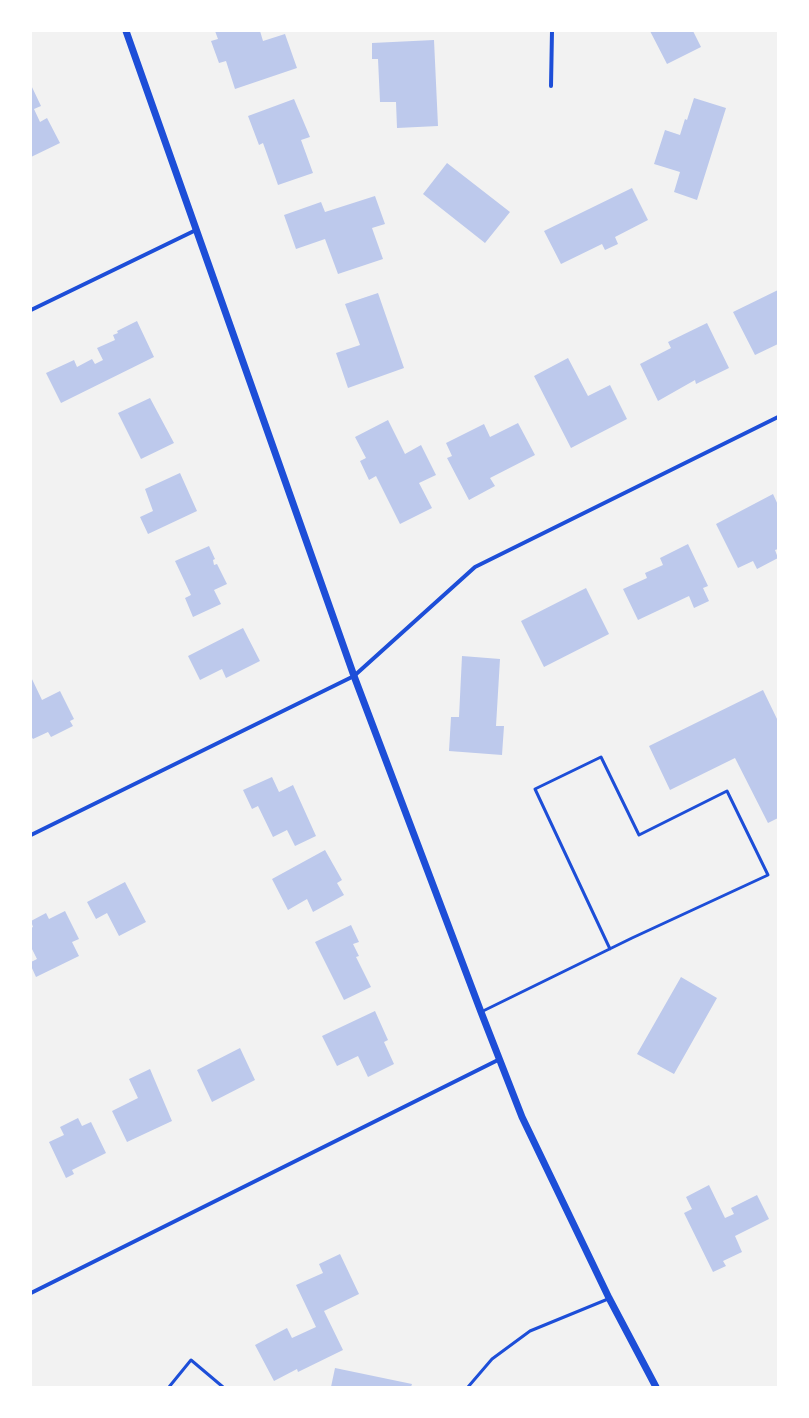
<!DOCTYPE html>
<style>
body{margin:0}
#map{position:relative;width:809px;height:1418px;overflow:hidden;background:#f2f2f2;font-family:Rubik,sans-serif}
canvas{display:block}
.frame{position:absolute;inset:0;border:32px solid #fff;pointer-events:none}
</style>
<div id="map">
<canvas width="809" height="1418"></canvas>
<div class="frame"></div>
</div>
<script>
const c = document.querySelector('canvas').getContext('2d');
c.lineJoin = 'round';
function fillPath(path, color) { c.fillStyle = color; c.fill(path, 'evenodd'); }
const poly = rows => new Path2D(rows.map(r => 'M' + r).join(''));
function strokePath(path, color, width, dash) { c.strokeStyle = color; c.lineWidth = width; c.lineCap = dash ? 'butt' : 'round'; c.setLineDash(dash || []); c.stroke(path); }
fillPath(poly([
 [215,31,260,31,263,41,285,34,297,68,235,89,226,61,219,63,211,41,218,39],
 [650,31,693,31,701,47,667,64],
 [434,40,438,126,397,128,396,102,380,102,378,59,372,59,372,43],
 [31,85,41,106,34,109,40,122,47,118,60,143,31,157],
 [694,98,726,108,697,200,674,192,680,172,654,164,665,130,680,135,685,119,687,120],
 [294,99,310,137,301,140,313,173,278,185,263,143,259,145,248,116],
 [447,163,510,212,485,243,423,194],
 [632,188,648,220,615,237,618,244,605,250,602,244,561,264,544,231],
 [375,196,385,224,372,228,383,259,338,274,325,239,296,249,284,215,321,202,325,212],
 [778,290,778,344,755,355,733,312],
 [378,293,404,368,348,388,336,353,360,345,345,304],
 [137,321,154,357,61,403,46,373,74,360,77,367,92,359,95,364,103,360,97,348,115,340,113,335,118,333,117,331],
 [707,323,729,368,696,384,695,380,658,401,640,364,671,348,668,342],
 [568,358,588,396,610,385,627,419,571,448,534,376],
 [150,398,174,443,141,459,118,413],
 [388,420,405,454,421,445,436,475,419,483,432,508,400,524,376,476,369,480,360,461,366,458,355,437],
 [518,423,535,455,490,478,495,486,469,500,447,458,452,456,446,443,484,424,490,437],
 [180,473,197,511,148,534,140,517,153,511,145,489],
 [773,494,778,505,778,549,775,550,778,558,757,569,753,561,738,568,716,524],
 [688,544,708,586,703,588,709,601,694,608,689,596,638,620,623,589,647,578,645,573,663,565,660,558],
 [209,546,215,559,213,560,214,565,217,564,227,584,214,590,221,604,193,617,185,598,191,595,175,561],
 [586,588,609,634,544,667,521,621],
 [243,628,260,661,226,678,222,669,200,680,188,656],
 [462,656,500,659,496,726,504,726,502,755,449,751,451,717,459,717],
 [31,677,42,700,60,691,74,719,70,721,73,726,51,737,48,732,33,739,31,736],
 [763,690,778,721,778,818,768,823,735,758,670,790,649,746],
 [272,777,279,792,293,785,316,836,295,846,287,830,273,837,258,806,252,809,243,790],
 [325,850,342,880,337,883,344,895,313,912,307,899,288,910,272,879],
 [125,882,146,922,119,936,107,913,96,919,87,902],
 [65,911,79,939,72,942,79,956,36,977,31,966,31,962,37,959,31,947,31,928,33,927,31,921,46,913,49,919],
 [351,925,359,942,353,944,359,956,356,957,371,987,344,1000,315,942],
 [681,977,717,998,674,1074,637,1054],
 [375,1011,388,1040,384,1042,394,1064,368,1077,358,1056,337,1066,322,1036],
 [240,1048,255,1080,212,1102,197,1070],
 [150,1069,172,1121,127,1142,112,1111,138,1098,129,1079],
 [78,1118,82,1126,91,1122,106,1153,72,1170,74,1174,66,1178,49,1142,64,1135,60,1127],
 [709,1185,725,1218,734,1214,731,1208,757,1195,769,1219,735,1236,742,1252,723,1261,726,1266,713,1272,684,1213,692,1209,686,1197],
 [340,1254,359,1294,324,1311,343,1350,298,1372,297,1369,274,1381,255,1345,287,1328,292,1338,316,1327,296,1285,323,1273,319,1264],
 [335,1368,412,1384,411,1387,331,1387]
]), '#bdc9ec');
strokePath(poly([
 [481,1012,632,938,768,875,727,791,639,835,601,757,535,789,610,949],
 [169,1387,191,1360,223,1387],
 [468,1387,492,1359,530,1331,608,1299]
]), '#1d4ed8', 3);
strokePath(poly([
 [551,86,552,31],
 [31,310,196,230],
 [31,835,354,676,475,567,778,417],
 [31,1293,500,1059]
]), '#1d4ed8', 4);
strokePath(poly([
 [126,31,354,676,481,1012,522,1117,609,1298,656,1387]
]), '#1d4ed8', 7);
</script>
